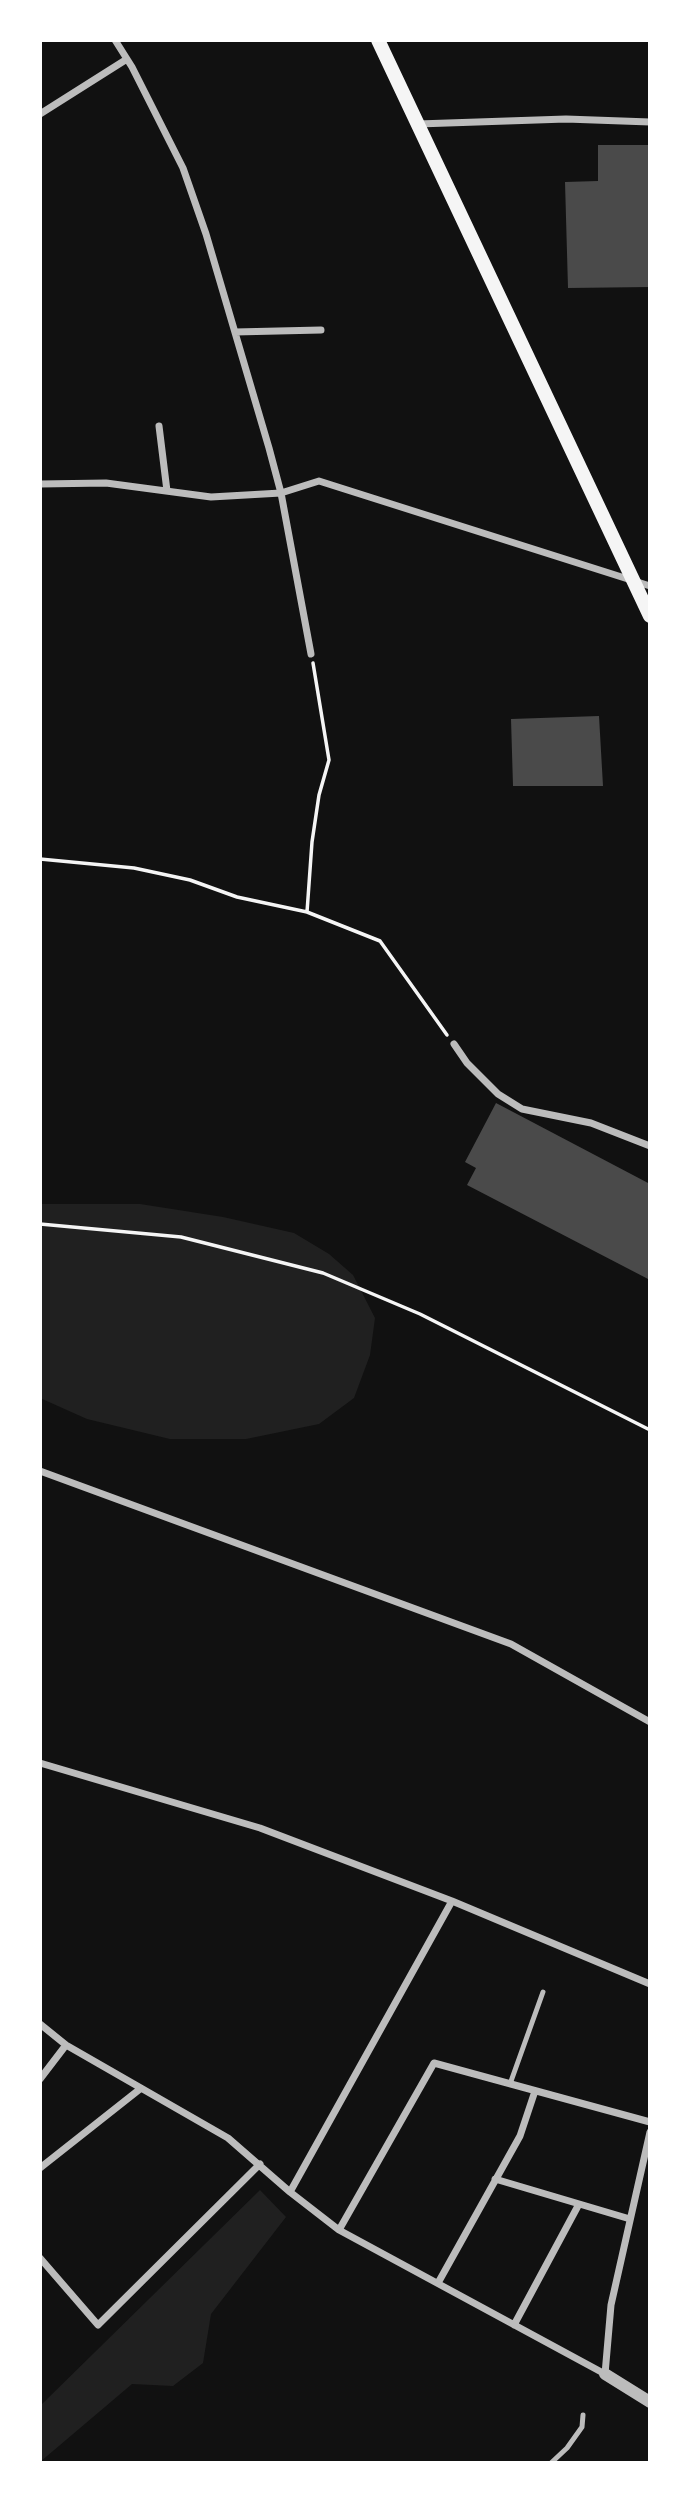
<!DOCTYPE html>
<style>
body{margin:0}
#map{position:relative;width:690px;height:2503px;overflow:hidden;background:#111;font-family:Mulish,sans-serif}
canvas{display:block}
.frame{position:absolute;inset:0;border:42px solid #fff;pointer-events:none}
</style>
<div id="map">
<canvas width="690" height="2503"></canvas>
<div class="frame"></div>
</div>
<script>
const c = document.querySelector('canvas').getContext('2d');
c.lineJoin = 'round';
function fillPath(path, color) { c.fillStyle = color; c.fill(path, 'evenodd'); }
const poly = rows => new Path2D(rows.map(r => 'M' + r).join(''));
function strokePath(path, color, width, dash) { c.strokeStyle = color; c.lineWidth = width; c.lineCap = dash ? 'butt' : 'round'; c.setLineDash(dash || []); c.stroke(path); }
fillPath(poly([
 [40,1204,140,1204,223,1217,294,1233,329,1254,353,1275,375,1318,370,1355,354,1398,319,1424,246,1439,170,1439,87,1419,40,1398],
 [260,2190,286,2217,211,2314,203,2363,173,2386,132,2384,40,2462,40,2406]
]), '#202020');
fillPath(poly([
 [598,145,650,145,650,287,568,288,565,182,598,181],
 [599,716,603,786,513,786,511,719],
 [496,1103,650,1184,650,1280,467,1185,476,1168,465,1162]
]), '#4a4a4a');
strokePath(poly([
 [40,859,134,868,190,880,237,897,307,912,380,941,447,1035],
 [307,912,312,842,319,795,329,760,313,663],
 [40,1224,181,1237,323,1273,420,1314,650,1430]
]), '#f5f5f5', 3.5);
strokePath(poly([
 [510,2084,543,1992],
 [551,2463,567,2448,582,2427,583,2415]
]), '#bcbcbc', 5);
strokePath(poly([
 [115,40,132,67,183,168,206,234,269,448,281,493,311,654],
 [40,114,127,59],
 [418,124,566,119,650,122],
 [235,332,321,330],
 [159,426,167,491],
 [40,484,106,483,211,497,281,493,319,481,650,586],
 [454,1044,467,1063,498,1094,522,1109,591,1123,650,1146],
 [40,1471,511,1644,650,1722],
 [40,1763,260,1828,452,1901,650,1984],
 [40,2024,66,2045,228,2138,290,2192,339,2230,605,2374,611,2305,650,2132],
 [40,2079,66,2045],
 [40,2168,140,2089],
 [495,2179,630,2219],
 [290,2192,452,1901],
 [339,2230,434,2063,650,2122],
 [40,2258,98,2325,260,2164],
 [438,2283,520,2136,535,2091],
 [514,2325,579,2204]
]), '#bcbcbc', 7);
strokePath(poly([
 [605,2374,650,2402]
]), '#bcbcbc', 12);
strokePath(poly([
 [378,40,650,616]
]), '#f5f5f5', 14);
</script>
